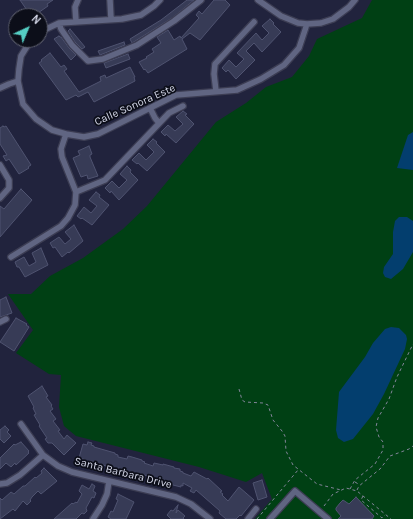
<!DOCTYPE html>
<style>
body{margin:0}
#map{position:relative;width:413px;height:519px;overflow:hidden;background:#21233d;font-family:Karla,sans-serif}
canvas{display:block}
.north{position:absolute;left:8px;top:8px;width:40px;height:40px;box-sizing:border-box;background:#0c0e19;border:1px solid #5d5f6d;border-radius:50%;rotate:44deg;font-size:11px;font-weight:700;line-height:16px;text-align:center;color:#d6d9ea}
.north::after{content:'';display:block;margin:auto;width:14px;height:18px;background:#55cec4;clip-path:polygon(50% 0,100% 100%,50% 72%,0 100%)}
</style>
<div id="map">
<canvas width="413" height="519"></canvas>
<div class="north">N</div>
</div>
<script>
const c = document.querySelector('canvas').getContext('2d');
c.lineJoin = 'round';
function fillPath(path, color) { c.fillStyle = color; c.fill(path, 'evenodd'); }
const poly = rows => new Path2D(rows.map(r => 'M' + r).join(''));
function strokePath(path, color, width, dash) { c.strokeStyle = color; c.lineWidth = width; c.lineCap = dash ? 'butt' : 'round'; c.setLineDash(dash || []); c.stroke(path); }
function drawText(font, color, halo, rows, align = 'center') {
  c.font = font + ' Karla,sans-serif'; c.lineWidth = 3.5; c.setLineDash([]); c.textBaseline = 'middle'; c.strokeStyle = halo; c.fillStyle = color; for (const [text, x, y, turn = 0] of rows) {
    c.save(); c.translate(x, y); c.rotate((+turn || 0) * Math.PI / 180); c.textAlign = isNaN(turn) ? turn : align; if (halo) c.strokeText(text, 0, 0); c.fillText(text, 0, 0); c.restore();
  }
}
fillPath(poly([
 [372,0,413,0,413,519,255,519,272,499,262,473,246,482,199,467,76,436,64,426,59,407,61,375,49,374,16,353,33,330,8,294,31,294,50,276,83,258,123,229,147,206,216,122,246,103,266,87,292,77,309,56,317,39,362,18]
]), '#004014');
fillPath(poly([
 [413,132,413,170,397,168,408,135],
 [399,217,407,217,413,221,413,252,403,269,391,279,385,277,383,273,384,267,393,254,393,232,395,221],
 [391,327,399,328,406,335,407,339,405,349,384,394,373,414,353,439,344,442,338,438,336,430,339,392,365,357,373,343,385,329]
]), '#033e6e');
const building = poly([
 [20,0,53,0,47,4,48,6,35,15,34,14,31,16,20,0],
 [187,0,194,0,172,18,132,43,130,39,161,20,187,0],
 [214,0,225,0,230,5,200,40,190,33,182,39,187,49,148,73,145,69,144,70,139,62,147,58,146,57,154,52,152,49,161,43,157,37,168,30,174,40,180,36,181,38,199,18,196,15,199,11,202,14,214,0],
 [270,19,274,23,273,24,281,32,262,52,254,43,246,51,255,60,236,79,228,70,226,72,222,68,229,60,236,67,244,59,237,53,256,33,262,40,269,33,262,26,270,19],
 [70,29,85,47,82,49,75,42,68,31,70,29],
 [59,36,60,37,61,37,69,48,76,55,71,60,54,39,59,36],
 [124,42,125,45,100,55,98,51,124,42],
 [50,53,61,67,64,65,67,69,64,71,79,92,101,81,100,77,105,75,106,78,130,67,135,77,134,77,135,81,94,102,88,92,78,97,76,95,66,100,39,63,42,61,41,60,50,53],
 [128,54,130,59,106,68,104,63,128,54],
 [183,111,187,114,185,115,194,124,176,143,166,134,165,136,161,132,168,125,175,131,183,124,176,117,183,111],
 [3,126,4,127,6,126,31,165,28,167,29,168,19,174,9,159,6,161,3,156,7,155,0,144,0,128,3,126],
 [153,139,157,142,156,143,165,152,147,171,138,163,137,164,132,160,139,153,146,160,154,152,147,145,153,139],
 [89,146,92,154,90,155,90,157,98,176,88,179,87,175,81,177,73,158,80,155,78,151,89,146],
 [127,166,131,170,130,172,138,180,119,200,111,191,110,193,105,188,112,181,119,188,127,180,120,174,127,166],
 [21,189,32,200,0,237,0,206,4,209,21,189],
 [96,192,100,195,99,197,109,205,92,225,82,218,81,219,77,216,84,207,91,213,97,206,89,200,96,192],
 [74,225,83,241,69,253,68,252,62,257,55,247,53,248,50,243,59,237,65,244,71,239,65,232,74,225],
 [41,248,48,265,25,277,19,267,17,267,15,262,24,257,29,266,36,262,32,253,41,248],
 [6,297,12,313,0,317,0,300,6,297],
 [16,318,27,324,26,325,29,327,14,351,0,342,16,318],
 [42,386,48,396,46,397,52,405,51,406,53,409,50,411,56,419,53,421,60,430,58,431,64,439,67,435,76,443,64,455,52,443,48,443,45,439,47,438,39,426,40,425,34,415,36,414,33,408,34,407,28,396,42,386],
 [5,426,9,430,7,432,11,436,4,443,0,439,0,430,5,426],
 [21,442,29,451,28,452,29,453,16,465,15,463,11,467,6,463,0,469,0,458,14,444,15,445,21,442],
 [88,442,92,443,91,445,94,446,94,447,115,453,115,454,118,455,118,457,127,459,128,456,132,457,142,460,142,461,145,462,144,463,153,466,154,463,163,465,163,464,174,467,174,468,180,469,180,471,183,472,183,473,191,476,194,472,207,479,208,478,222,491,220,492,223,494,222,495,228,501,239,487,254,500,241,516,240,515,236,519,226,519,219,513,220,511,196,490,194,493,190,491,192,488,183,483,183,486,181,485,181,487,165,483,165,481,158,479,157,481,151,479,152,477,144,475,142,476,126,472,126,470,118,468,116,470,103,465,102,467,98,465,98,463,90,461,90,464,85,463,86,460,79,458,83,444,87,445,88,442],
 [44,468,57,481,41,494,38,491,32,497,30,500,31,501,27,505,23,501,15,511,13,509,0,519,0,498,2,500,11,492,14,494,23,486,25,486,35,477,36,478,42,473,41,471,44,468],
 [262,480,267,497,258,500,253,483,262,480],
 [92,484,95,486,93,491,96,493,94,498,92,497,86,508,87,511,84,514,82,513,76,519,54,519,72,503,73,504,76,502,77,503,82,494,79,491,82,485,89,489,92,484],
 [118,494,134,502,126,519,111,519,108,517,111,511,113,512,118,500,116,499,118,494],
 [356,497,374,516,372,519,338,519,341,516,336,510,336,508,340,503,343,500,349,504,356,497],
 [178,505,176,513,178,510,185,516,183,518,184,519,171,519,167,515,171,510,173,511,178,505]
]);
fillPath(building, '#373b56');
strokePath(building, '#4f5370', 1);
const minor = poly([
 [110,0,111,19],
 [258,0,281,16,298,23,307,24,321,23,333,19,349,7,355,0],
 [76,21,75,7,78,0],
 [59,23,61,29,72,45,88,61,103,59,137,45,174,21,201,0],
 [40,32,59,23,122,19,141,15,154,6,160,0],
 [31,40,21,56,19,69,18,81,23,104,36,119,52,130,66,134,84,137,98,134,176,95,237,90,261,79,284,65,299,48,307,24],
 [0,88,9,84,18,81],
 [216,91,214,74,215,64,254,22],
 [150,108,155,118,159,123],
 [0,165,9,180,9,188,0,198],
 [76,192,105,180,169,113,183,106],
 [11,257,61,226,68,218,75,205,76,192,62,157,61,149,66,134],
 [0,322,6,319],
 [21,424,43,455,58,466,72,472,176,497,191,504,210,519],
 [0,484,7,483,20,475,43,455],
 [93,519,102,505,107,494,109,481],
 [248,519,256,509],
 [270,519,295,491,328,519]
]);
strokePath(minor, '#3c3d53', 8);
strokePath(poly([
 [239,389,242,400,245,402,263,403,268,405,273,420,282,431,285,436,286,451,293,465,317,484,341,490],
 [355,482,360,485],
 [350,489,355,480,375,464,383,450,383,442,379,437,376,427,378,418,389,399,397,377,413,344],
 [357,490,359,486,380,469,390,456,409,449,413,446],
 [363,496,361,500,382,518,385,515],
 [324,506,333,494,346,488,357,491,391,519],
 [257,519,298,470]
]), '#83859a', 1, [3, 3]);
strokePath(minor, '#606582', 5.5);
drawText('11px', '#d6d9ea', '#0c0e19', [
 ["Calle Sonora Este",135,105,-24],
 ["Santa Barbara Drive",123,473,14]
]);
</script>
